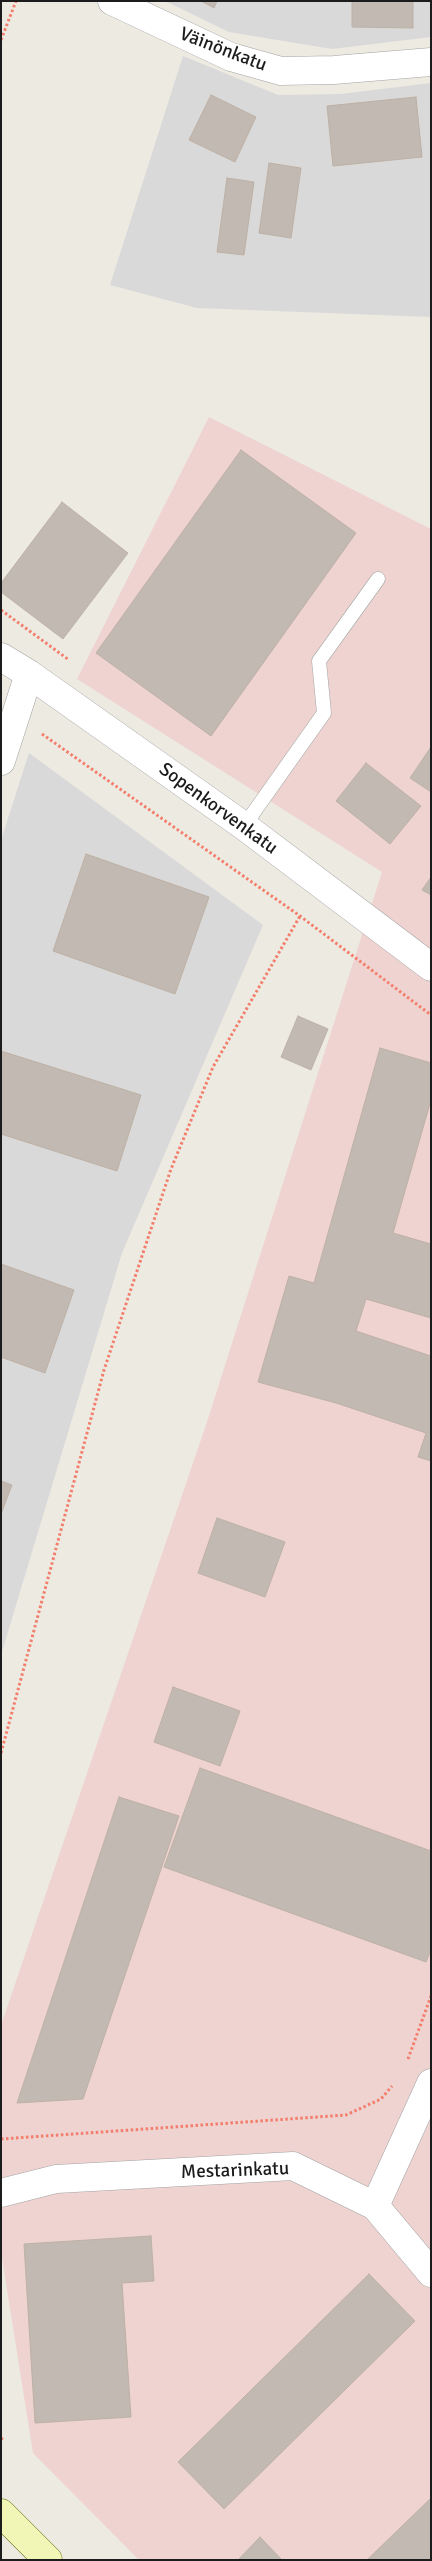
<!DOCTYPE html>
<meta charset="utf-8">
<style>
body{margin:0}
#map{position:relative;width:432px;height:2561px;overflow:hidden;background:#edeae2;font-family:Signika,sans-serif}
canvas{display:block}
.frame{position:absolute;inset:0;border:2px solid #1c1c1c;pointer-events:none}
</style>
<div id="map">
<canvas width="432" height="2561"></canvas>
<div class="frame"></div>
</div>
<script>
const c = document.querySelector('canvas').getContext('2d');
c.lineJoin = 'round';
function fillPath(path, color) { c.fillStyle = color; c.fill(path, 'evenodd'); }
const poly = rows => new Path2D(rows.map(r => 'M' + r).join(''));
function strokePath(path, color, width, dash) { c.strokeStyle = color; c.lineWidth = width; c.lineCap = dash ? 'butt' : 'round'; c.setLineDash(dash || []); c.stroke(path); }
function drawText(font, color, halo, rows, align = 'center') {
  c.font = font + ' Signika,sans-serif'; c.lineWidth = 4; c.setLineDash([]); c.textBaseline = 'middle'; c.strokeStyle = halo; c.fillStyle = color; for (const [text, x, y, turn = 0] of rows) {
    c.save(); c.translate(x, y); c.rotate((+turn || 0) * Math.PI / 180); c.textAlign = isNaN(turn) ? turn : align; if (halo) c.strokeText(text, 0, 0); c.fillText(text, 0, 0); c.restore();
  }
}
fillPath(poly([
 [165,1,431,1,431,37,332,49,229,32],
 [183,56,278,95,341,94,431,83,431,317,197,308,110,285],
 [29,753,263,925,122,1253,1,1655,1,840]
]), '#dad9d9');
fillPath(poly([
 [209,417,431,529,431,2560,139,2560,33,2453,1,2252,1,2025,206,1425,382,872,77,679]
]), '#eed3d1');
const building = poly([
 [201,1,217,1,214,8,201,1],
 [352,1,413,1,413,28,352,27,352,1],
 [211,95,256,117,235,162,189,140,211,95],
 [416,97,422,157,333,166,327,106,416,97],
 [269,163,301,168,291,238,259,233,269,163],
 [227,178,254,182,244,255,217,252,227,178],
 [241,450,356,533,211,736,96,653,241,450],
 [62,502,128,553,63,639,1,592,1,583,62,502],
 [431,747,431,792,410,778,431,747],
 [366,763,421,806,390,844,336,801,366,763],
 [86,854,209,897,175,994,53,951,86,854],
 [431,877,431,895,422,890,431,877],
 [298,1016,328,1029,311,1070,281,1057,298,1016],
 [380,1048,431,1063,431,1100,393,1233,431,1244,431,1318,366,1299,356,1331,431,1356,431,1461,418,1457,426,1433,336,1403,258,1382,289,1276,314,1283,380,1048],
 [1,1051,141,1095,117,1171,1,1134,1,1051],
 [1,1264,74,1290,45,1373,1,1357,1,1264],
 [1,1481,12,1485,1,1514,1,1481],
 [217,1518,285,1542,265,1597,198,1573,217,1518],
 [173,1687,240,1711,220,1766,154,1742,173,1687],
 [200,1768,431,1851,431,1950,426,1962,164,1867,200,1768],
 [119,1797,179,1816,83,2099,17,2103,119,1797],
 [151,2236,154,2281,122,2283,131,2417,35,2423,24,2244,151,2236],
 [369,2274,415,2321,224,2509,178,2462,369,2274],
 [431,2498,431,2560,369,2560,368,2559,431,2498],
 [260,2537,282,2560,238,2560,260,2537]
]);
fillPath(building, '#c1b9b2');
strokePath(building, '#beb1a5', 1);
const lane = poly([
 [244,826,324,713,319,661,378,579]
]);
const street = poly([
 [112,1,231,57,281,71,334,70,431,62],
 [1,657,29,674,244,826,431,967],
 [1,761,29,674],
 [1,2193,56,2179,293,2166,375,2206,431,2273],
 [375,2206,431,2083]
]);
const secondary = poly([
 [1,2513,48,2560]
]);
strokePath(lane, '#a3a3a3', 15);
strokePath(street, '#a3a3a3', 29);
strokePath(secondary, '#5f6d09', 29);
strokePath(poly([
 [1,40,16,1],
 [1,610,69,660],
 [42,734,300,916,431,1015],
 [1,1753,104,1370,171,1169,213,1067,300,916],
 [408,2059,431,1996],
 [1,2139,346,2115,381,2099,392,2086],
 [1,2438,4,2441]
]), '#f37e6c', 3, [2.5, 2.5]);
strokePath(lane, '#fff', 14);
strokePath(street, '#fff', 28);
strokePath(secondary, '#f1f6b7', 28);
drawText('19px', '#1c1c1c', '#fff', [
 ["Väinönkatu",223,50,21],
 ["Sopenkorvenkatu",218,809,36],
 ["Mestarinkatu",235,2171,-2]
]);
</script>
